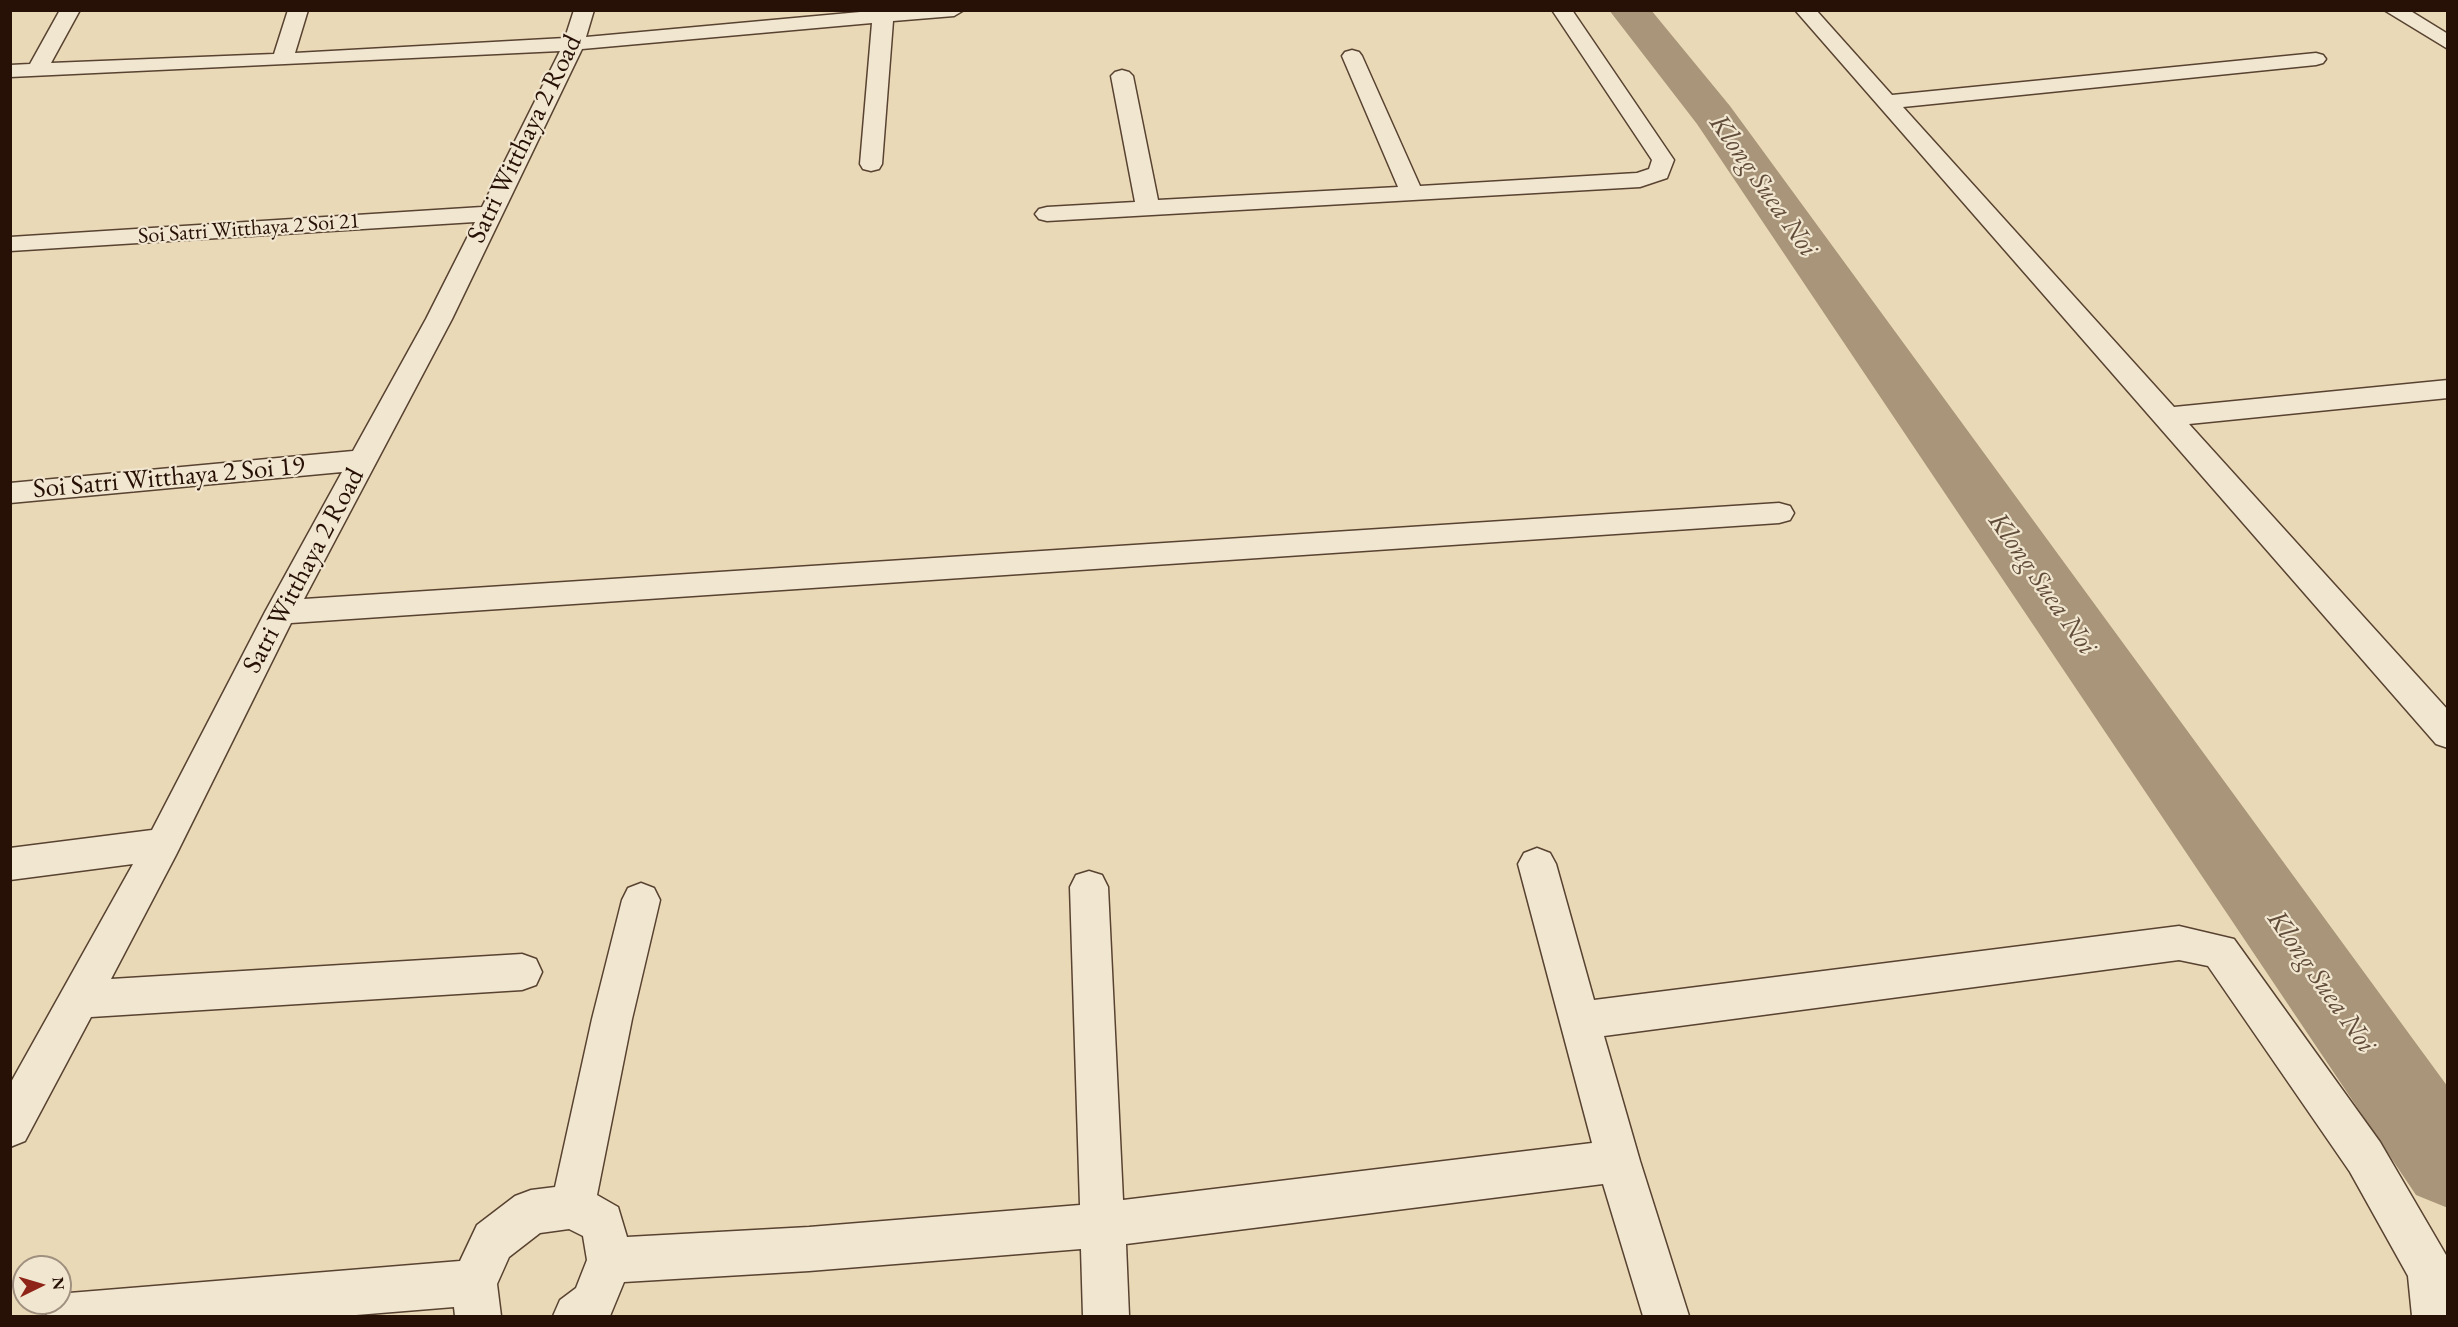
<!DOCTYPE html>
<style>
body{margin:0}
#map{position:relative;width:2458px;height:1327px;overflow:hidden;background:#ead9b6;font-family:"EB Garamond",serif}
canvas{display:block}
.frame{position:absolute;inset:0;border:12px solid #271005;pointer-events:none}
.north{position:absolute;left:12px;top:1255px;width:60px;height:60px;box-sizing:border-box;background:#f1e6d0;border:2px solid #a0907f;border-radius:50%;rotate:85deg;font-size:16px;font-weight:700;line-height:24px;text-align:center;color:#271005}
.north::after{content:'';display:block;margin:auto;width:21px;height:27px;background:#8f2418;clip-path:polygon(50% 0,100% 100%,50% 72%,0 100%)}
</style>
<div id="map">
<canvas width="2458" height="1327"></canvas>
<div class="frame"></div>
<div class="north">N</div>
</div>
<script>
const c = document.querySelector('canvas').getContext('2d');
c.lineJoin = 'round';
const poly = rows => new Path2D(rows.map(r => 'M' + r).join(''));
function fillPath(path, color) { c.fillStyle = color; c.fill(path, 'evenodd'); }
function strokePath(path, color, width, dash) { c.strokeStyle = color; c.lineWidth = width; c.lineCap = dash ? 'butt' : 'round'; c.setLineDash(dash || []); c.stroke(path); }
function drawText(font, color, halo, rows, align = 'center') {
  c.font = font + ' "EB Garamond",serif'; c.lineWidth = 4.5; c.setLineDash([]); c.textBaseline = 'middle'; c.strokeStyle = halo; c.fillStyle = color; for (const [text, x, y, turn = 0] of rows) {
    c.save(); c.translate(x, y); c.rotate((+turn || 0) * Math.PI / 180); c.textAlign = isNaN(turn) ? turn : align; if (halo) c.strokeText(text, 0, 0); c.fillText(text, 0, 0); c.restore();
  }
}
fillPath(poly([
 [1609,10,1651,10,1730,106,2448,1087,2448,1208,2416,1195,1697,124,1609,10]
]), '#a8957a');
const minor = poly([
 [60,10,80,10,51,63,274,54,288,10,308,10,295,53,565,38,574,10,594,10,586,37,882,10,964,10,954,16,893,21,882,164,879,169,871,171,863,169,860,164,872,23,582,49,452,319,304,599,1779,503,1790,506,1794,513,1790,520,1779,523,291,623,176,855,111,979,522,954,536,959,542,972,536,985,522,990,91,1017,25,1141,10,1147,10,1084,133,864,10,880,10,848,152,830,265,612,342,472,10,503,10,483,353,451,426,319,475,222,10,251,10,237,482,207,560,51,10,77,10,65,30,64,60,10],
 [1552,10,1572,10,1674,160,1667,178,1640,187,1047,221,1039,219,1035,214,1039,209,1047,207,1135,202,1111,76,1115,72,1122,70,1129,72,1133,76,1158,200,1398,187,1342,56,1345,52,1352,50,1359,52,1362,56,1420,186,1637,173,1649,169,1652,160,1552,10],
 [1795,10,1816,10,1892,95,2316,53,2323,55,2326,59,2323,63,2316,65,1903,107,2174,407,2448,380,2448,398,2189,424,2448,710,2448,748,2436,744,1795,10],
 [2384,10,2409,10,2448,34,2448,49,2384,10],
 [1537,848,1550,853,1556,864,1594,1000,2179,926,2234,939,2380,1142,2446,1255,2448,1316,2412,1316,2408,1276,2350,1172,2208,966,2179,960,1604,1036,1640,1161,1689,1316,1643,1316,1603,1184,1126,1244,1129,1316,1083,1316,1081,1249,809,1271,624,1282,610,1316,553,1316,560,1300,576,1288,587,1260,583,1236,569,1229,540,1233,509,1257,497,1284,501,1316,455,1316,454,1307,344,1316,46,1316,51,1303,60,1303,60,1297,69,1293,460,1261,477,1225,515,1196,531,1190,555,1187,592,1019,622,900,628,888,641,883,654,888,660,900,632,1019,597,1195,618,1207,627,1237,809,1227,1080,1205,1070,887,1076,875,1089,871,1102,875,1108,887,1123,1200,1592,1143,1518,864,1524,853,1537,848]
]);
strokePath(minor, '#584231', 3);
fillPath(minor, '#f1e6d0');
drawText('22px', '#271005', '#f1e6d0', [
 ["Soi Satri Witthaya 2 Soi 21",249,229,-4]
]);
drawText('27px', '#271005', '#f1e6d0', [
 ["Satri Witthaya 2 Road",525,139,-64],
 ["Soi Satri Witthaya 2 Soi 19",169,478,-5],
 ["Satri Witthaya 2 Road",304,571,-62]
]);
drawText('italic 28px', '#614c3a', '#f1e6d0', [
 ["Klong Suea Noi",1763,186,55],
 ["Klong Suea Noi",2042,584,55],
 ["Klong Suea Noi",2321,982,55]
]);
</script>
